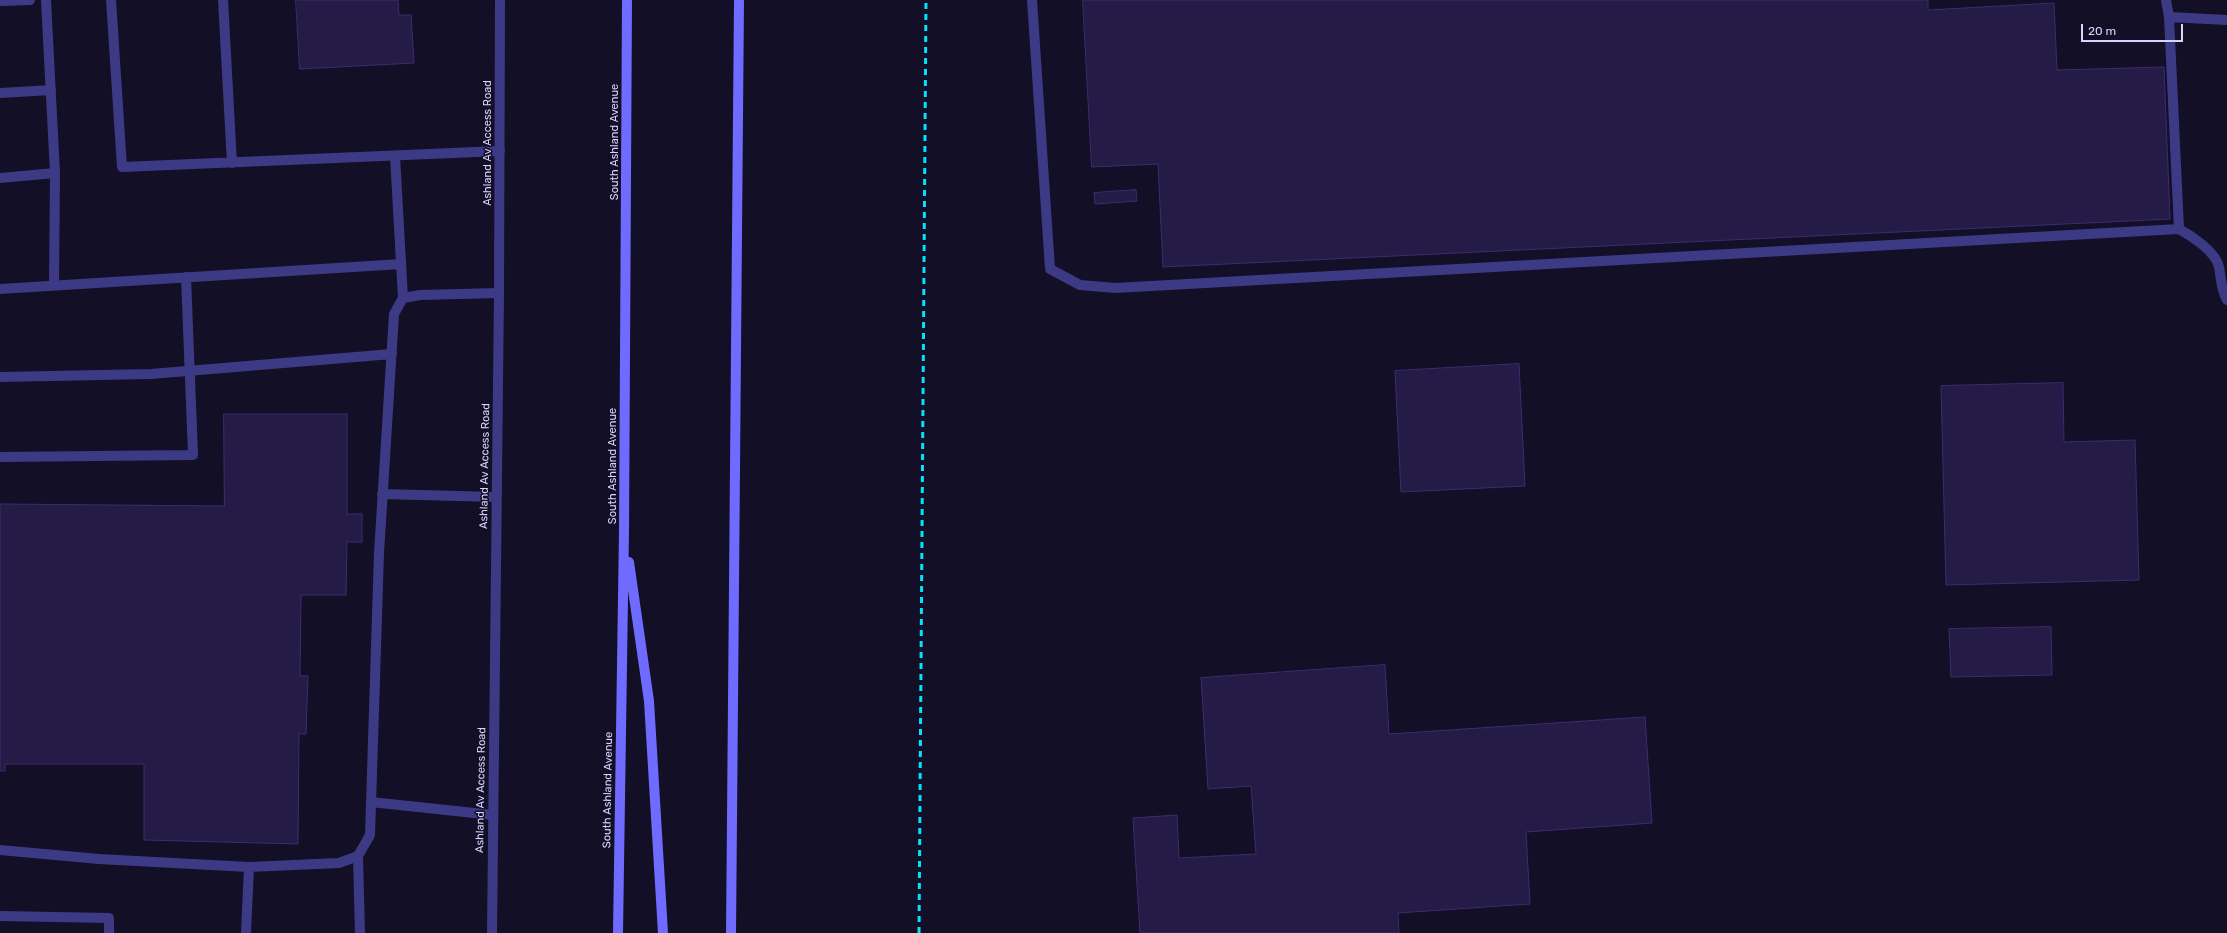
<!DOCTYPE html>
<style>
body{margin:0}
#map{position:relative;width:2227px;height:933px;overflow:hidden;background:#130f26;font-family:Rubik,sans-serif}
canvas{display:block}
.scale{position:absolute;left:2081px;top:24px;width:102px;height:18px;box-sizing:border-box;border:2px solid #d9d4ff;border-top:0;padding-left:5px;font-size:12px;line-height:14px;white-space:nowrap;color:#d9d4ff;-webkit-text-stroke:3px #130f26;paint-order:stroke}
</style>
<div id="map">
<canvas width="2227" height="933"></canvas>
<div class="scale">20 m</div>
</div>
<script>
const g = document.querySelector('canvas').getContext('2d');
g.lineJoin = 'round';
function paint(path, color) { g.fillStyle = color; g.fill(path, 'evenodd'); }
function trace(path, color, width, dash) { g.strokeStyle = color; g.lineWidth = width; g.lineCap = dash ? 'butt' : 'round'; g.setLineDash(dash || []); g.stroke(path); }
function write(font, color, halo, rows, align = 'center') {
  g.font = font + ' Rubik,sans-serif'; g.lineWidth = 3; g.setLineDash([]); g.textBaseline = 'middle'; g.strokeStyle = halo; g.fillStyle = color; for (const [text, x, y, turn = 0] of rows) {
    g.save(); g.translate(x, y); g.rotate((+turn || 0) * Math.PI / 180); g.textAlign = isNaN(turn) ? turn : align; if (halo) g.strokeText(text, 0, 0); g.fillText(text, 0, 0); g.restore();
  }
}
const building = new Path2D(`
 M296,0h102l1,15h12l3,48 -114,6z
 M1083,0h845v10l126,-7 3,67 107,-3 6,152 -1007,48 -5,-103 -66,3z
 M1136,190l1,11 -42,3 -1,-11z
 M1519,364l6,122 -124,6 -6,-121z
 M2063,383l1,59 71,-2 4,140 -193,5 -5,-199z
 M224,414h123v100h15v28h-15l-1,53h-45l-1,81h8l-2,58h-7l-1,110 -154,-4v-76h-139v7h-5v-267l224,2z
 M2051,627l1,48 -101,2 -2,-48z
 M1385,665l4,69 256,-17 7,106 -126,9 4,72 -132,9 1,20h-259l-7,-115 44,-3 2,43 77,-4 -5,-68 -43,3 -7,-111z`);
const service = new Path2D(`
 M46,0l9,173 -1,112
 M111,0l11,167 378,-16
 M223,0l9,163
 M1032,0l18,269 30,16 35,3 1064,-59c13,7 37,23 40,38 2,11 2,23 8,33
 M2166,0l3,17
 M0,1l30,-1
 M0,93l51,-3
 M395,156l8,142
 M0,178l55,-5
 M2179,229l-10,-212 58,3
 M0,289l401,-25
 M0,377l151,-3 241,-20
 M0,457l193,-2 -7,-178
 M382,494l114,3
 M371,802l122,13
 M0,850l99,9 150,8 90,-4 19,-7 12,-21 9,-282 15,-239 9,-16 17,-3 79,-2
 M358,856l2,77
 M0,916l109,2v15
 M246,933l3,-66`);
const minor = new Path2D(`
 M492,933l7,-640 1,-293`);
const secondary = new Path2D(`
 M629,562l20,139 14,232
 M618,933l6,-403 3,-530
 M731,933l8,-933`);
const rail = new Path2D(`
 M919,933l7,-933`);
const streetNames = [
 ["South Ashland Avenue",615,142,-90],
 ["Ashland Av Access Road",488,143,-90],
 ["Ashland Av Access Road",485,466,-89],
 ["South Ashland Avenue",613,466,-90],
 ["Ashland Av Access Road",481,790,-89],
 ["South Ashland Avenue",608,790,-89]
];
paint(building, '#241b47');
trace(building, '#3b2d73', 1);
trace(service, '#3d3a85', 10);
trace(minor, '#3d3a85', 10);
trace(secondary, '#6f6bff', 10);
trace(rail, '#00e5ff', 3, [6, 5]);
write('11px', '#d9d4ff', '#130f26', streetNames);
</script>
